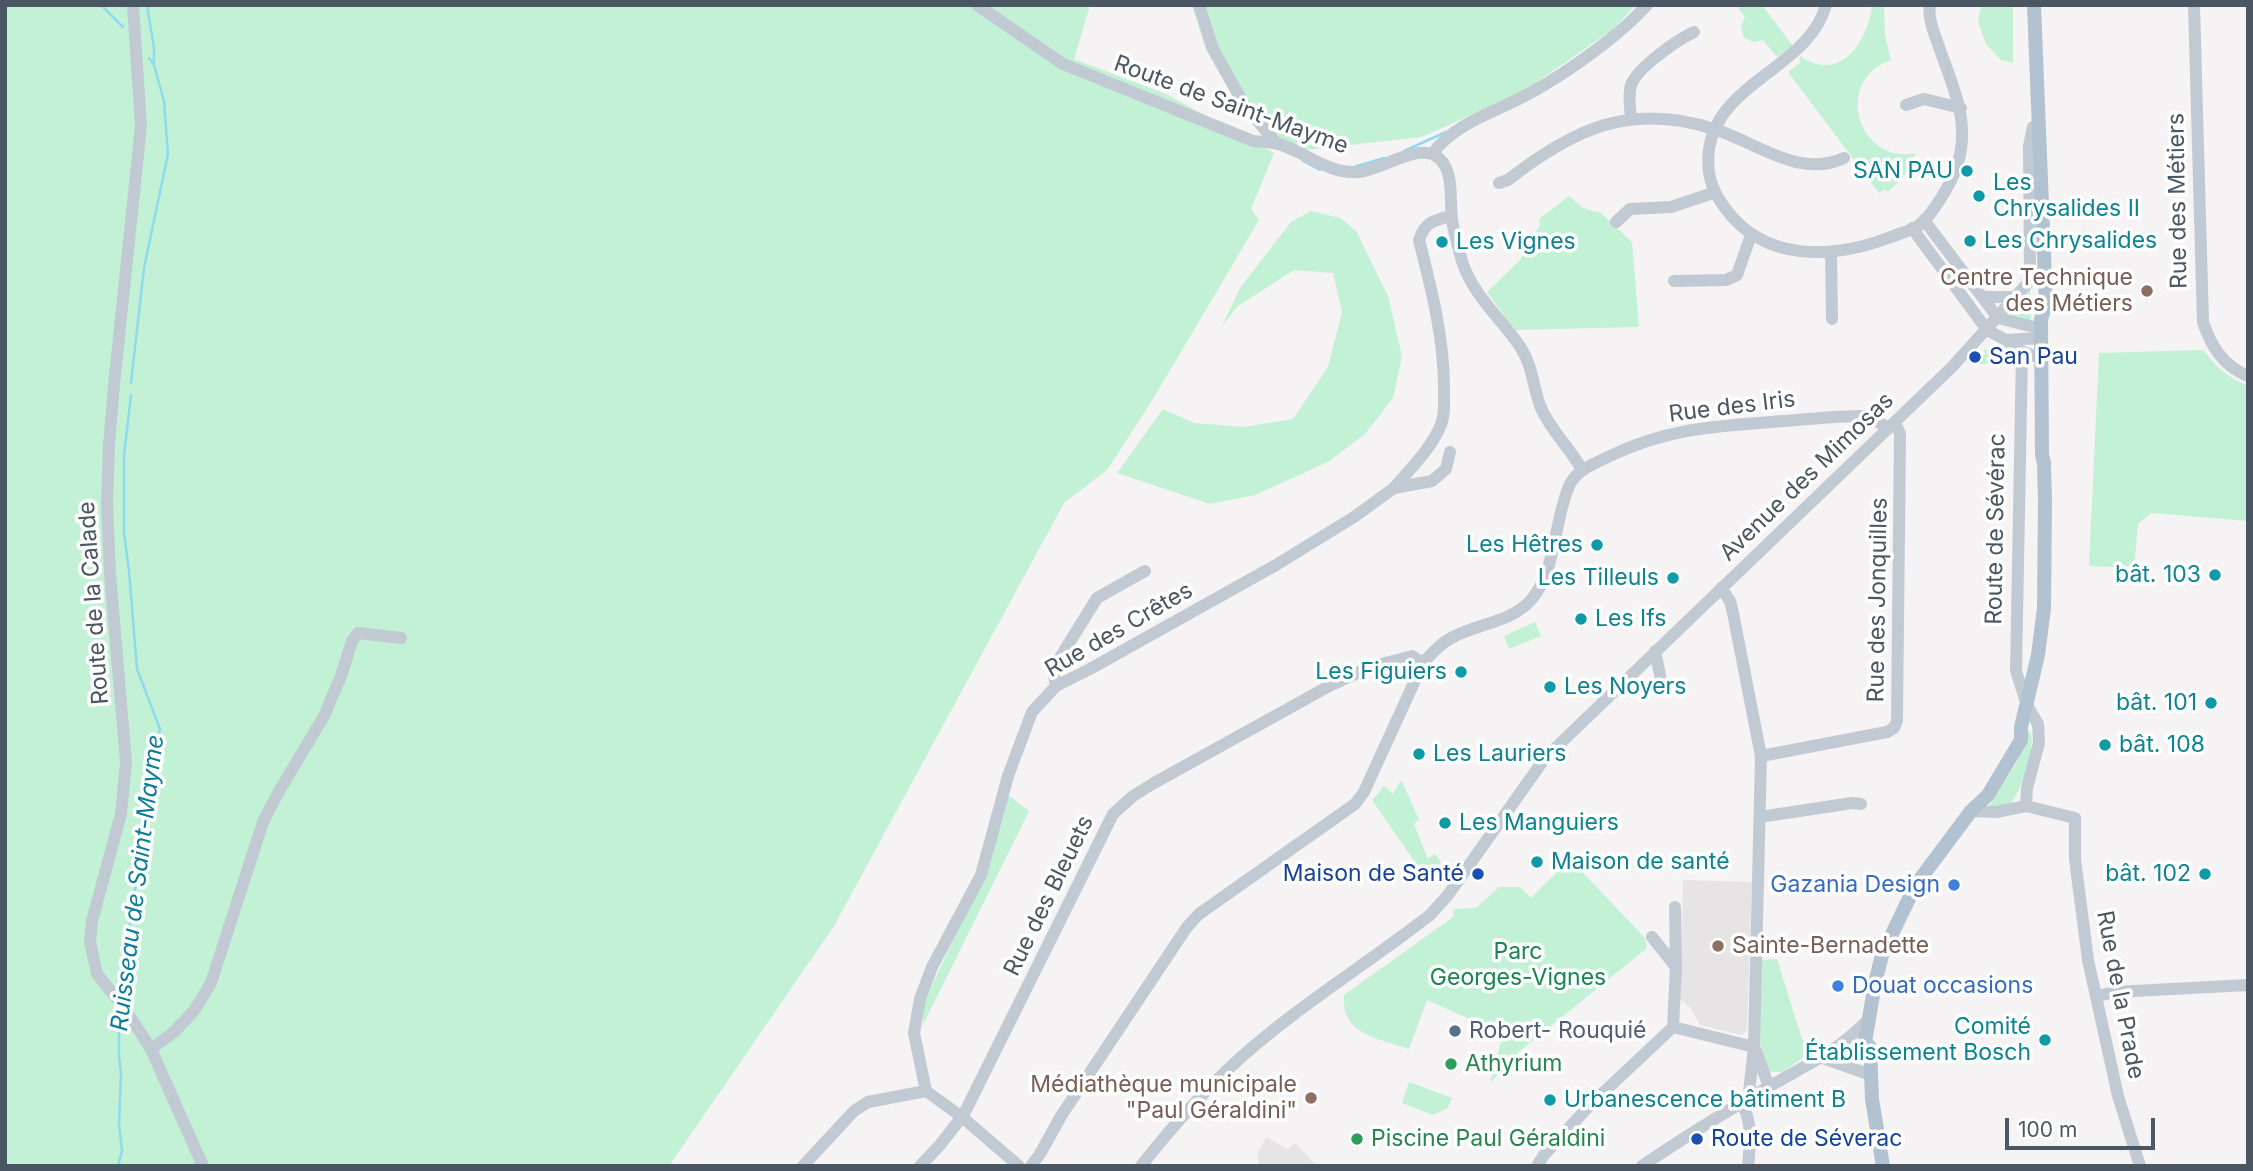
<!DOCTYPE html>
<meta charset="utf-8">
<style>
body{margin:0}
#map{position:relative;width:2253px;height:1171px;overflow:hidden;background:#f5f3f3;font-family:Inter,sans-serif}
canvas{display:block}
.frame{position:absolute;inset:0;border:7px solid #4a5661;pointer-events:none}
.scale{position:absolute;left:2005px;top:1118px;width:150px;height:32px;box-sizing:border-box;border:4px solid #4a5661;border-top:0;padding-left:9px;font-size:21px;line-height:24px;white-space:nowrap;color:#4a5661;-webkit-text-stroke:5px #fff;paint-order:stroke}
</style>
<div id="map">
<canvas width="2253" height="1171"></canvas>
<div class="frame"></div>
<div class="scale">100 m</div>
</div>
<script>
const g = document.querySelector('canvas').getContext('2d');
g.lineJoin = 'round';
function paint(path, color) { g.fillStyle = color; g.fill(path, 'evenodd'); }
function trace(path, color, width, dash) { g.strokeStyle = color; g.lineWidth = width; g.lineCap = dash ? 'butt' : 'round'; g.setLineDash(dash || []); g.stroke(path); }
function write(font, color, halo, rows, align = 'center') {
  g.font = font + ' Inter,sans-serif'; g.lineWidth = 7; g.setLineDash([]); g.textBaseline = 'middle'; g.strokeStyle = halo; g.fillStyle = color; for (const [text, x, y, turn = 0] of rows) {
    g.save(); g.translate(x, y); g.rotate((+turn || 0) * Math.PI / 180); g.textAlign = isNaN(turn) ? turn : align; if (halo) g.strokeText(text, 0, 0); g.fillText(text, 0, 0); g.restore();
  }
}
const education = new Path2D(`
 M1683,880l69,2 -5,148 -6,5 -41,-10 -9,-17 -11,-9z
 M1266,1137l22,12 7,-6 22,23h-60l2,-5 -2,-6z`);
const green = new Path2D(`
 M5,5h1085l-16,54 92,35 108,59 -23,56 8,11 -103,174 -48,75 -44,34 -230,423 -165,240h-664z
 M1192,5h444l-24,25 -88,61 -102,46 -135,15 -81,-102z
 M1736,5h26l31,41 -16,11 -14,-17 -9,2 -10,-4 -3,-12 4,-9z
 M1872,5h12l1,30 6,25c-60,21 -31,106 25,93 -6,16 -15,28 -28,39l-2,-3 -7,4 -91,-121 12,-9v-7c40,28 68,-14 72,-51z
 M1981,5h32v58l-12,-3 -15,-16 -8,-22z
 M1569,196l14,12 18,5 31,29 7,85 -124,3 -28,-38 34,-33 3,-11 16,-22 -1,-7z
 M1311,211l29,7 16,13 32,65 14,60 -9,42 -28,36 -37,28 -73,33 -45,9 -93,-31 46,-64 31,14 50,4 49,-8 35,-52 14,-55 -9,-39 -39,-3 -56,36 -16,20 18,-38 51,-66z
 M2030,289l1,31 -26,-5z
 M1993,349l16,1 3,14h-42l-3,-3 19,-7 -3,-4z
 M2199,350l5,1c12,16 25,28 44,34v136l-97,-8 -13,11 -4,44 -45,-2 10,-213z
 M1535,622l6,14 -32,13 -5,-13z
 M2028,731l3,2c4,21 -9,55 -21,72l-23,4 30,-47z
 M1401,780l18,39 -5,5 14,35 7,-5 6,8 -8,12 3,5 -6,5 -58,-84 12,-14 9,8z
 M1008,795l21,16 -106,214 1,-23 48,-101z
 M1570,859l75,79 2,10 -128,104 -29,31 13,-49 -76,-34 -18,49c-31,-11 -68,-14 -65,-54l109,-78 1,-8 22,-1 23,-21h21l11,11z
 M1777,959l25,80 14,9 -33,24h-12c-19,-20 -10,-84 -10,-112z
 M1409,1082l43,16 -4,10 -15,7 -31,-12z`);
const stream = new Path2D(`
 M101,5l22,22
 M147,5l7,43v17
 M1404,151l42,-19
 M1303,161l17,9
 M1354,167l30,-9
 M131,383l13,-115 24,-114 -4,-53 -10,-36 -5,-7
 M121,996l11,-86 28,-181 -23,-60 -8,-98 -5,-38v-78l7,-60
 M118,1166l4,-15 -3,-28 2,-50 -2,-16v-48`);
const minor = new Path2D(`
 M133,5l8,121 -27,259 -5,60 -2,59 3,70 16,188 -5,52 -29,107 -2,21 7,32 28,35 26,40 52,117
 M977,5l86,59 190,77c8,1 18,1 26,3 28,9 49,30 79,28 23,-2 57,-27 76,-17 22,11 15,45 18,64 2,14 6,28 10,42 11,35 39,57 59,87 12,19 12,40 20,60 10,23 30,41 41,62
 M1199,5l14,44 32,57 32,38
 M1826,5c-17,63 -107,76 -117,144 -3,24 2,40 16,59 39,54 107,51 163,30 10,-4 22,-7 30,-12 14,-10 32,-41 38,-57 17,-47 -5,-85 -19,-128 -4,-11 -9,-23 -7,-36
 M2194,5l9,317c8,24 20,44 45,54
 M1906,105l18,-6 37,9
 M1631,118c-1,-11 -3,-23 0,-33 6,-17 46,-45 63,-53
 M1432,154c25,-33 65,-42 100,-62 36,-20 87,-56 115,-87
 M1499,183l9,-3c65,-51 122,-78 206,-51 42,13 85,50 130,29
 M1924,220l74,98
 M1616,222l14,-13 41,-2 42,-14
 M1912,228l75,102 19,10 10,9 26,10
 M1831,252l1,67
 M1674,281l52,-1 11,-5 14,-40
 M1983,297h32
 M1998,318l44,11
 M2006,340l36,-2
 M2022,351l-6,320 11,34 11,19 1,19 -12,45 -1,18 49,12v41l13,101 30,136 22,70
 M1394,488c16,-19 36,-38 46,-61 5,-10 4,-21 4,-32 1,-53 -12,-104 -25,-155 6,-18 15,-20 32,-24
 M1721,588l9,13 3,12 28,143 -7,291 -6,54
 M1655,651l8,38
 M1418,676l-21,-16 15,-4 11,7
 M1056,686l-3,-17 44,-71 48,-27
 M1971,811l25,1 30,-6
 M1760,817l92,-14 9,1
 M1652,937l24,30
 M2097,996l18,-4 133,-7
 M1673,1027l3,-60 -1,-60
 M1673,1027l81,20
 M151,1049l23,-17 20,-21 17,-28 52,-161 15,-29 46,-77 17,-40 11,-35 6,-8 43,5
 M1756,1051l13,36
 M1823,1058l48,17
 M926,1091l-12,-58 6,-34 12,-32 49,-92 27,-99 24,-64 24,-26 34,-17 186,-104 78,-48 40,-29 38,-7 14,-12 4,-17
 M926,1091l36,26 57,49
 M1742,1104c11,19 8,41 6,62
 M803,1166l51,-55 14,-9 58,-11
 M920,1166l20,-21 24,-31 149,-300 20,-18 21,-13 177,-98 42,-19 24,-6
 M1031,1166l9,-12 21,-38 126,-189 12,-13 156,-110 9,-12 59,-129c10,-11 19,-21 32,-27 26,-13 56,-14 76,-36 26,-29 23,-83 39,-116 8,-15 24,-20 38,-27 60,-30 112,-31 176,-36 28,-2 57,-6 86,-5l14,10 13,1 3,7 -3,287 -3,7 -7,4 -126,24
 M1141,1166c30,-38 62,-74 97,-106 60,-54 129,-96 192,-145l18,-20 97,-137 407,-391 75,-83 3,-17 -1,-121 4,-19
 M1537,1166l7,-11 45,-49 84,-79
 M1642,1166c41,-28 85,-55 128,-80 38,-22 67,-34 98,-66`);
const major = new Path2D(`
 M1883,1166l-11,-67 -2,-52 -5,-5 10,-59 7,-28 33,-69 56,-75 17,-16 33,-55v-13l17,-72 6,-47 1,-108 -1,-37 -2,-8 -1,-136 5,-14 -12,-300`);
const markers = [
 [1967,171,7,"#0f9aa8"],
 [1979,196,7,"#0f9aa8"],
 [1970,241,7,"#0f9aa8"],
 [1442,242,7,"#0f9aa8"],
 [2147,291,7,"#8d6e63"],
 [1975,357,7,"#1a4fb4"],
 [1597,545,7,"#0f9aa8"],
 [2215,575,7,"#0f9aa8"],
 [1673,578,7,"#0f9aa8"],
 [1581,619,7,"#0f9aa8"],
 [1461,672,7,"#0f9aa8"],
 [1550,687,7,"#0f9aa8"],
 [2211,703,7,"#0f9aa8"],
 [2105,745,7,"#0f9aa8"],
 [1419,754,7,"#0f9aa8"],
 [1445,823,7,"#0f9aa8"],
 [1537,862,7,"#0f9aa8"],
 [1478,874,7,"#1a4fb4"],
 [2205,874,7,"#0f9aa8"],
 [1954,885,7,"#3f7fe0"],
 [1718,946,7,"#8d6e63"],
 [1838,986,7,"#3f7fe0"],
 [1455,1031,7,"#5c6f8a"],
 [2045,1040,7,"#0f9aa8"],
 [1451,1064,7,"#2e9e5b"],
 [1311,1098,7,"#8d6e63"],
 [1550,1100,7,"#0f9aa8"],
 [1357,1139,7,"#2e9e5b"],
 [1697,1139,7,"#1a4fb4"]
];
const streetNames = [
 ["Route de Saint-Mayme",1231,105,20],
 ["Rue des Métiers",2178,201,-91],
 ["Rue des Iris",1732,407,-7],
 ["Avenue des Mimosas",1807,477,-44],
 ["Route de Sévérac",1996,529,-89],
 ["Rue des Jonquilles",1878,600,-89],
 ["Route de la Calade",94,603,-94],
 ["Rue des Crêtes",1119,630,-30],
 ["Rue des Bleuets",1049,896,-64],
 ["Rue de la Prade",2120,995,79]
];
const cultureNames = [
 ["SAN PAU",1953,171,"right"],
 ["Les",1993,183],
 ["Chrysalides II",1993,209],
 ["Les Chrysalides",1984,241],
 ["Les Vignes",1456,242],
 ["Les Hêtres",1583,545,"right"],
 ["bât. 103",2201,575,"right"],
 ["Les Tilleuls",1659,578,"right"],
 ["Les Ifs",1595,619],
 ["Les Figuiers",1447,672,"right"],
 ["Les Noyers",1564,687],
 ["bât. 101",2197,703,"right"],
 ["bât. 108",2119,745],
 ["Les Lauriers",1433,754],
 ["Les Manguiers",1459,823],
 ["Maison de santé",1551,862],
 ["bât. 102",2191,874,"right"],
 ["Comité",2031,1027,"right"],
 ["Établissement Bosch",2031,1053,"right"],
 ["Urbanescence bâtiment B",1564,1100]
];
const educationNames = [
 ["Centre Technique",2133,278],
 ["des Métiers",2133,304],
 ["Sainte-Bernadette",1732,946,"left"],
 ["Médiathèque municipale",1297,1085],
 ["\"Paul Géraldini\"",1297,1111]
];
const transitNames = [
 ["San Pau",1989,357],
 ["Maison de Santé",1464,874,"right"],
 ["Route de Séverac",1711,1139]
];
const shopNames = [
 ["Gazania Design",1940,885],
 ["Douat occasions",1852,986,"left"]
];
const parkNames = [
 ["Parc",1518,952],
 ["Georges-Vignes",1518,978]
];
const serviceNames = [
 ["Robert- Rouquié",1469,1031]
];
const leisureNames = [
 ["Athyrium",1465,1064],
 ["Piscine Paul Géraldini",1371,1139]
];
const waterNames = [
 ["Ruisseau de Saint-Mayme",138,883,-83]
];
paint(education, '#e6e4e5');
paint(green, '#c3f1d5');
trace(stream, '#90daee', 2.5);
trace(minor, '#c1cad2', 12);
trace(major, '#b3c2d1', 14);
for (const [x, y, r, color] of markers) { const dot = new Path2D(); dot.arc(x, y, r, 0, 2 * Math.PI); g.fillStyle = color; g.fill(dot); trace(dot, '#fff', 2.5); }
write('23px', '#4a5661', '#fff', streetNames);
write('23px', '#0d838f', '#fff', cultureNames, 'left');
write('23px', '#785e54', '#fff', educationNames, 'right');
write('23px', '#164399', '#fff', transitNames, 'left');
write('23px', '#366cbe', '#fff', shopNames, 'right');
write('23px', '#17864f', '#fff', parkNames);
write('23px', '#4e5e75', '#fff', serviceNames, 'left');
write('23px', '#27864d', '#fff', leisureNames, 'left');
write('italic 24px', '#0c7c9b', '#fff', waterNames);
</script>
